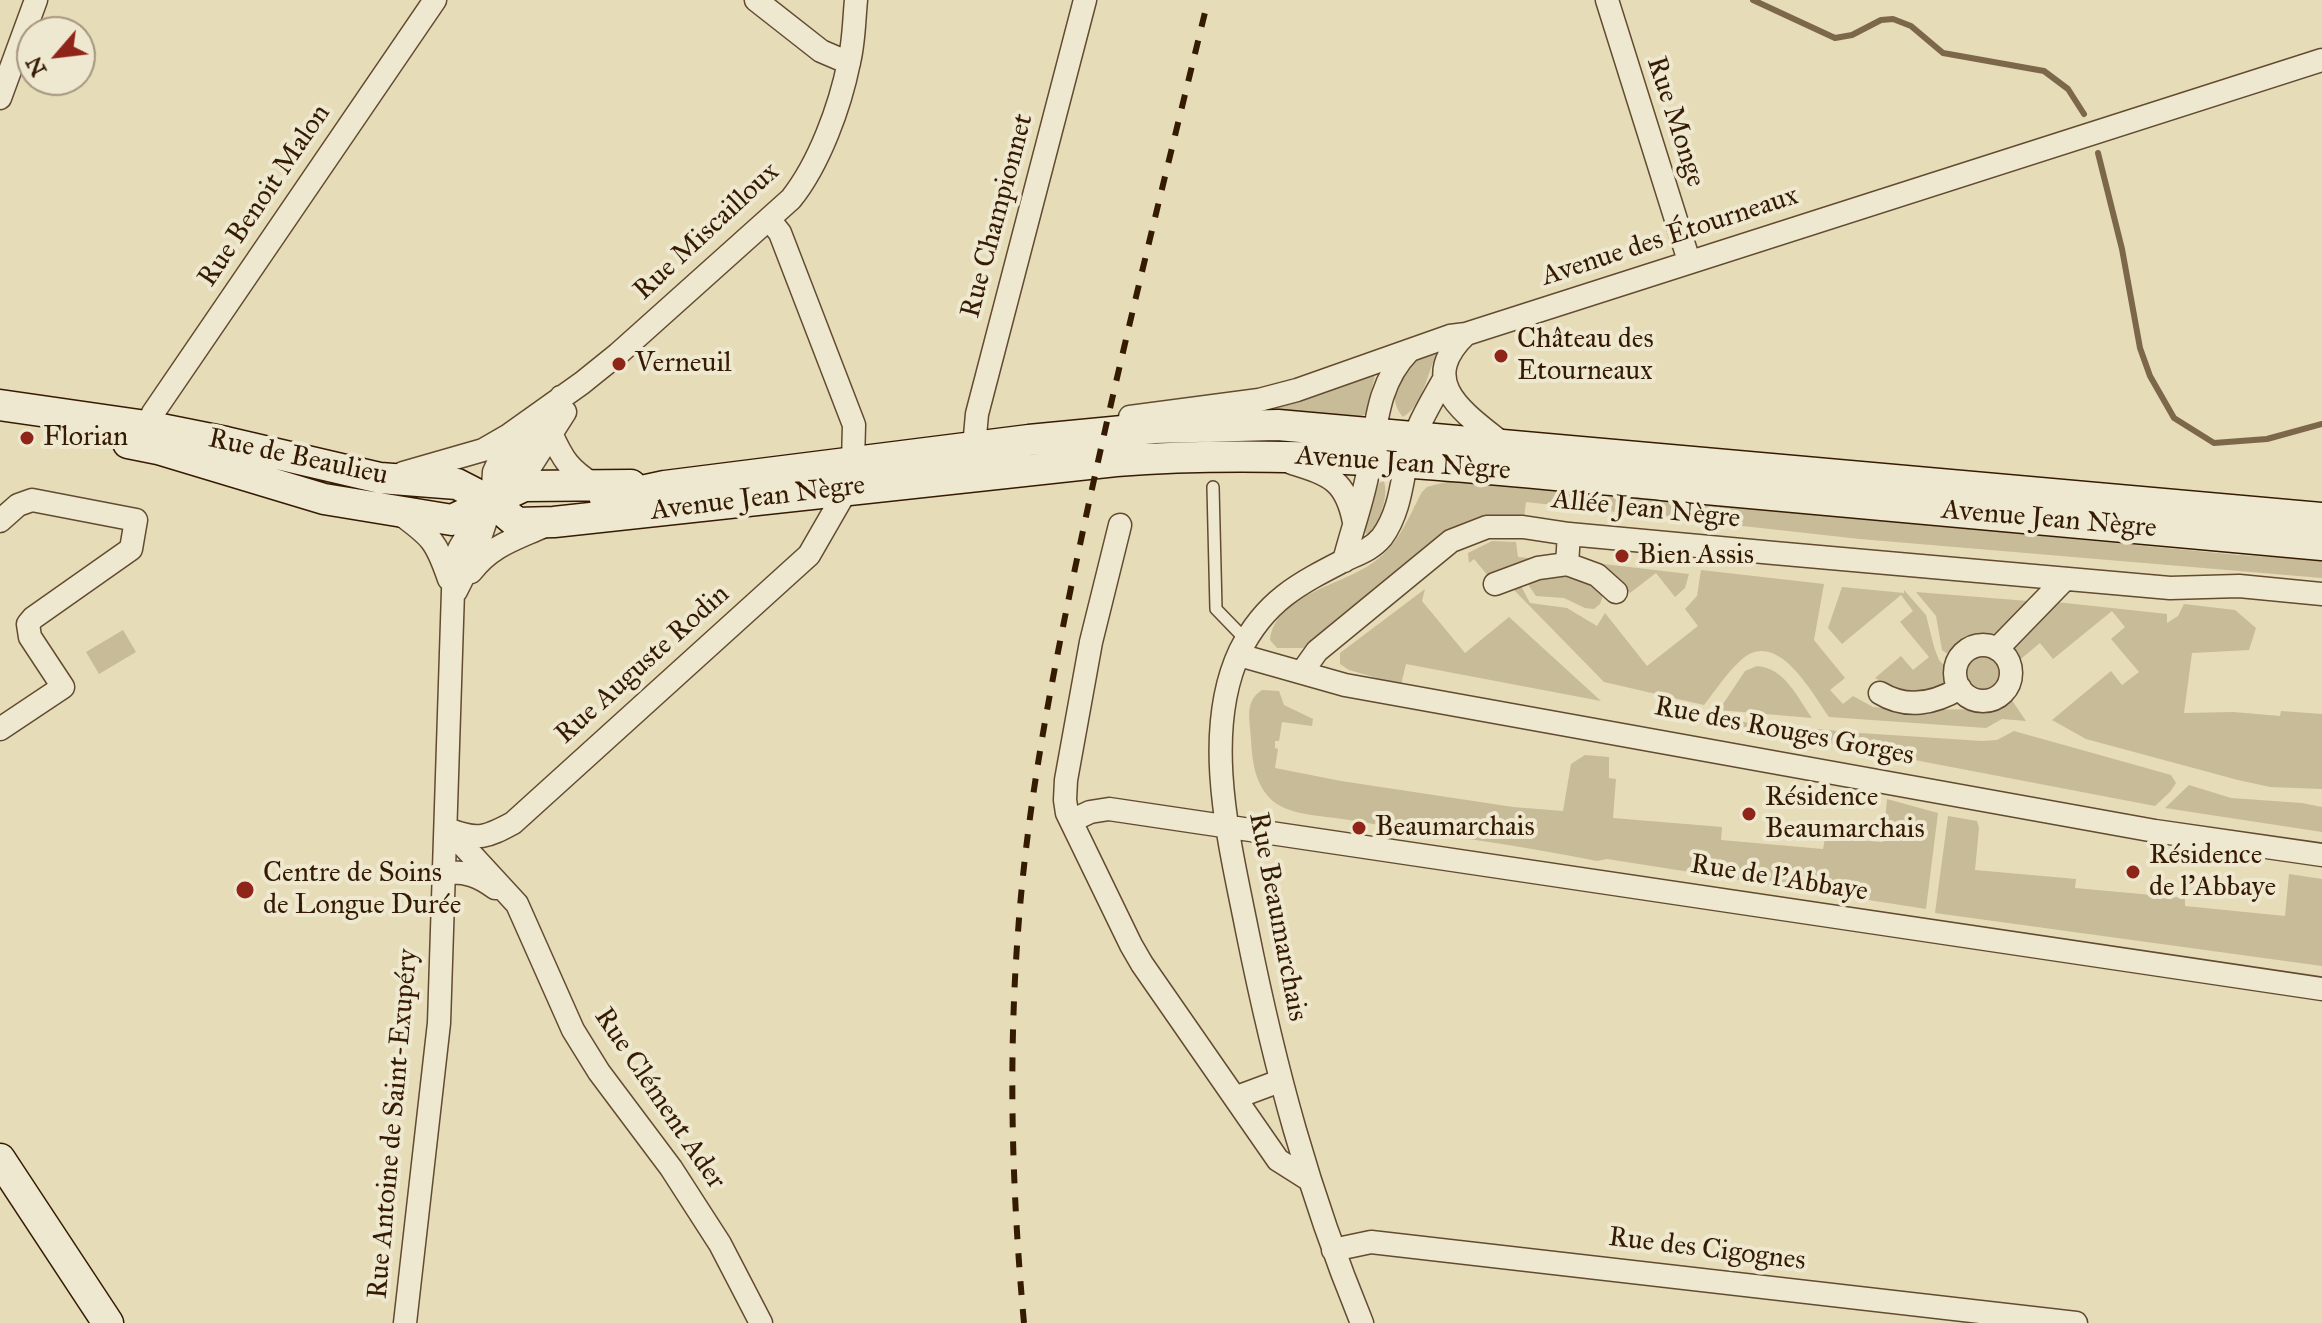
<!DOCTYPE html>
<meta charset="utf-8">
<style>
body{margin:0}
#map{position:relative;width:2322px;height:1323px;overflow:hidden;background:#e6dcb7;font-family:"IM FELL Great Primer",serif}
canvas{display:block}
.north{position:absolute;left:16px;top:16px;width:80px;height:80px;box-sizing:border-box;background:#efe8d0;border:2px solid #a5967e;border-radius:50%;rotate:242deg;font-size:22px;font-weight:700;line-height:32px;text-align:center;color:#361b03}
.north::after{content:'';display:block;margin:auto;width:28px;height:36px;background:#8f2418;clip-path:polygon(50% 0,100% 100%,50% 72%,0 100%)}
</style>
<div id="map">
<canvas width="2322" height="1323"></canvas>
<div class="north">N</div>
</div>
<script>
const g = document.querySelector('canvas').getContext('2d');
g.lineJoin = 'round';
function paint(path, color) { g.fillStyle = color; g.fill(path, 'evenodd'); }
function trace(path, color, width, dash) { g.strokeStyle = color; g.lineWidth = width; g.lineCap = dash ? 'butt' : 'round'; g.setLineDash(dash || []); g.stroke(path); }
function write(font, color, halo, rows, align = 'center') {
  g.font = font + ' "IM FELL Great Primer",serif'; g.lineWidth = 8; g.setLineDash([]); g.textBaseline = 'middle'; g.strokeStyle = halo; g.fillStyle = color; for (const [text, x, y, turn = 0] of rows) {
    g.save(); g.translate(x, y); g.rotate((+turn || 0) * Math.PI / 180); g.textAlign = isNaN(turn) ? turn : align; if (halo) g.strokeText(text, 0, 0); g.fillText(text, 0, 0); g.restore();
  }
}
const green = new Path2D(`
 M1434,353l1,4c-8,19 -13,49 -32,60 -17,-20 -4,-39 9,-58z
 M1376,371l-10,43 -5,2 -97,-7z
 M1384,481c5,18 -5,40 -16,55l-4,-5 15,-48z
 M1449,481l214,18 575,56 84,5v18l-462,-39 -334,-37 -2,16 -48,1 -42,26 -111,91 -20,12h-26l-7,-8c5,-45 73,-55 104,-78 25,-18 34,-44 48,-70l5,-5z
 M1492,541l24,1 2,15 32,3 -61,17 -15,-18 -5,4 -1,-10z
 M1586,562l103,12 -4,14 -10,9 -19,-24 -26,20 -17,-16z
 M1701,570l123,14 -10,56 31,38 -15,12 13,14 10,-8 20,11 31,3 88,-1 17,-13 17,25 -24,-2 -16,9 -157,-11c-18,-25 -53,-92 -90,-55 -13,12 -24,29 -35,43l-100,-23 -93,-95 10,-1 9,17 37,5 30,18 8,-13 42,53 51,-40 -13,-17 12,-13z
 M1572,573l33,17 -5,14 -6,5 -9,-1 -21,-10 -28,-2 -7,-10v-9z
 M1842,587l62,6v-3l22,25 8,32 5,13 12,13 -3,14 -9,8 -39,-3 -25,-14 26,-22 12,14 16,-13 -29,-35 13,-11 -12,-16 -59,49 -14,-16z
 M1425,589l-3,12 43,52 44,-36 92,84 -195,-37 -5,21 -52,-15 -9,-6v-11z
 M1916,592l112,9 -33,38c-18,-1 -32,2 -42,19l-11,-8 -6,-34z
 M2056,602l111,12v9l11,-7 6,-12 51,6 21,18 -7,22 -57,3 -8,60 49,-1 47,4 1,-5 41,3v75l-52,-2 -32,-7 -152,-41 -34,-19 59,-49 11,14 17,-13 -28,-33 14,-12 -13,-16 -59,48 -13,-16 -24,20 -9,-16z
 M123,630l13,22 -37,22 -13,-22z
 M1963 673a20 20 0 1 1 40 0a20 20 0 1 1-40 0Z
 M1757,666c28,2 40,31 55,52l-93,-8 26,-39z
 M1262,690l17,1 5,14 29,14 -1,7 -30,-4 -3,19h-4v7l3,1 -3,19 66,13 172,26 50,4 8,-47 14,-9 24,2v21l7,1 -3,39 109,9 -1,13 102,9 2,-11 58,4 4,-43 51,14 -12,96 -319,-50 -10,2c-83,-17 -166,-27 -248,-41 -22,-4 -54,-4 -72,-16 -21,-14 -25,-41 -26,-65 -1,-19 -7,-38 11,-49z
 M1690,717l170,16 122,8 15,-1 17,-9 157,44 5,8 -6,9 -15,14z
 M2189,785l42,13 71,5 20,4v25l-157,-24z
 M1948,816l29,5 2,7 -4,42 101,9 -1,9 110,10v8l100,10 4,-42 33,5v87l-387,-53z`);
const stream = new Path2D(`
 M1753,0l82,38 17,-3 29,-15 12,-1 18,7 32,27 101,18 24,18 16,25
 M2098,153l24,96 18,99 10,28 24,42 40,25 53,-4 55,-15`);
const lane = new Path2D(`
 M1213,487l3,122 30,31`);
const street = new Path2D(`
 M756,0l65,51 28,12
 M1607,0l82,261
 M0,98l36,-98
 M769,219l11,14 74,192 -1,37
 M1466,334c-50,48 -3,78 37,110
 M1130,417l129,-17 38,-10 153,-54 16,-2 856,-274
 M551,433c12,27 18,36 43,52
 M143,437l10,-24 282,-413
 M974,447l3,-33 108,-414
 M1292,463c39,12 54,18 62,59
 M403,473l80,-23 26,-15 73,-52 36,-29 173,-155c28,-35 49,-92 58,-137 5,-20 5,-42 7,-62
 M507,489l21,-19 37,-58
 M399,513c33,24 37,28 50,66
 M0,521l18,-16 14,-5 104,20 -5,29 -98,69 -5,6 2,13 33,50 -63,42
 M1120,525l-29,117 -25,138 -1,20 2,13 64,132 11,19 136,196 30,19
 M1569,534l-2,30 30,11 19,17
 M1344,561c7,-28 17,-55 23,-84 9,-44 8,-92 42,-126
 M471,572c20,-26 42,-32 71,-45
 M1495,584l43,-16 29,-4
 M456,591l19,-38 17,-51 2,-30 7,-15 17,-21
 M1955 673a28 28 0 1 1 56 0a28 28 0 1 1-56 0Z
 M1997,649l68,-70
 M1239,655l106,30 810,146 167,24
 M1302,672l15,-21 134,-110 36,-14h36l46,7 205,19 396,35 69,-2 83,8
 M1880,693c26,16 54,11 80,-5
 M1071,821l19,-9 19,-3 1213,180
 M447,828l70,76 56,126 26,42 72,96 49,76 41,79
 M450,830c28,11 37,7 63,-7l296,-268 38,-66
 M445,873c21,-2 34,3 50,15
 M1237,1097l43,-16
 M1333,1250l38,-8 705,81
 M405,1323l34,-300 15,-463c11,-26 22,-36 38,-58 15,-21 22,-45 37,-66 10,-14 22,-26 32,-39
 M1362,1323c-54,-131 -87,-254 -115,-393 -17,-86 -46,-196 -7,-279 25,-50 58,-67 107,-92 13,-6 25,-10 35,-22 16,-22 19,-48 24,-74 7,-30 22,-56 37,-82`);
const secondary = new Path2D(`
 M0,405l146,21 80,16 154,36 77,6 35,18 25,21 37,-1 562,-61c182,-14 364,7 546,24 220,20 440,40 660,60
 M128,443l30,6 166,50 128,21 72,-34 107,-1
 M605,499l60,-13 364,-46 125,-12 124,-3 1044,93
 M0,1159l108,164`);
const rail = new Path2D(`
 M1024,1323c-12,-130 -16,-261 -6,-391 9,-126 33,-250 59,-373 39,-187 86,-373 131,-559`);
const markers = [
 [1501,356,8,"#8f2418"],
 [619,364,8,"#8f2418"],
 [27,438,8,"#8f2418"],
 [1622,556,8,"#8f2418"],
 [1749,814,8,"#8f2418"],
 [1359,828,8,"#8f2418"],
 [2133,872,8,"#8f2418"],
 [245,890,10,"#8f2418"]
];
const streetNames = [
 ["Rue Monge",1675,122,72],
 ["Rue Benoit Malon",265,196,-56],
 ["Rue Championnet",998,216,-75],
 ["Rue Miscailloux",707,232,-43],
 ["Avenue des Étourneaux",1670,237,-18],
 ["Rue de Beaulieu",298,458,12],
 ["Avenue Jean Nègre",1403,464,4],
 ["Avenue Jean Nègre",758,499,-7],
 ["Allée Jean Nègre",1646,510,6],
 ["Avenue Jean Nègre",2049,520,5],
 ["Rue Auguste Rodin",643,665,-42],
 ["Rue des Rouges Gorges",1784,732,11],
 ["Rue de l'Abbaye",1779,879,9],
 ["Rue Beaumarchais",1277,917,79],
 ["Rue Clément Ader",659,1099,56],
 ["Rue Antoine de Saint-Exupéry",394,1124,-85],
 ["Rue des Cigognes",1707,1250,7]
];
const poiNames = [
 ["Château des",1517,340],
 ["Etourneaux",1517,372],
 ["Verneuil",635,364],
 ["Florian",43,438],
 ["Bien Assis",1638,556],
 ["Résidence",1765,798],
 ["Beaumarchais",1765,830],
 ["Beaumarchais",1375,828],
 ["Résidence",2149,856],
 ["de l'Abbaye",2149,888],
 ["Centre de Soins",263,874],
 ["de Longue Durée",263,906]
];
paint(green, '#c8bb98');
trace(stream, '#7c674a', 6);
trace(lane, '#624b30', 14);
trace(street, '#624b30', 25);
trace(secondary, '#361b03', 33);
trace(lane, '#efe8d0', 11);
trace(street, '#efe8d0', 22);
trace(secondary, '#efe8d0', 30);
trace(rail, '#361b03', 6, [14, 14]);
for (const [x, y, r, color] of markers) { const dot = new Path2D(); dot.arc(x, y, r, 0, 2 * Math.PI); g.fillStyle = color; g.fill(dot); trace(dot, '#efe8d0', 3); }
write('28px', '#361b03', '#efe8d0', streetNames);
write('28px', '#361b03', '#efe8d0', poiNames, 'left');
</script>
